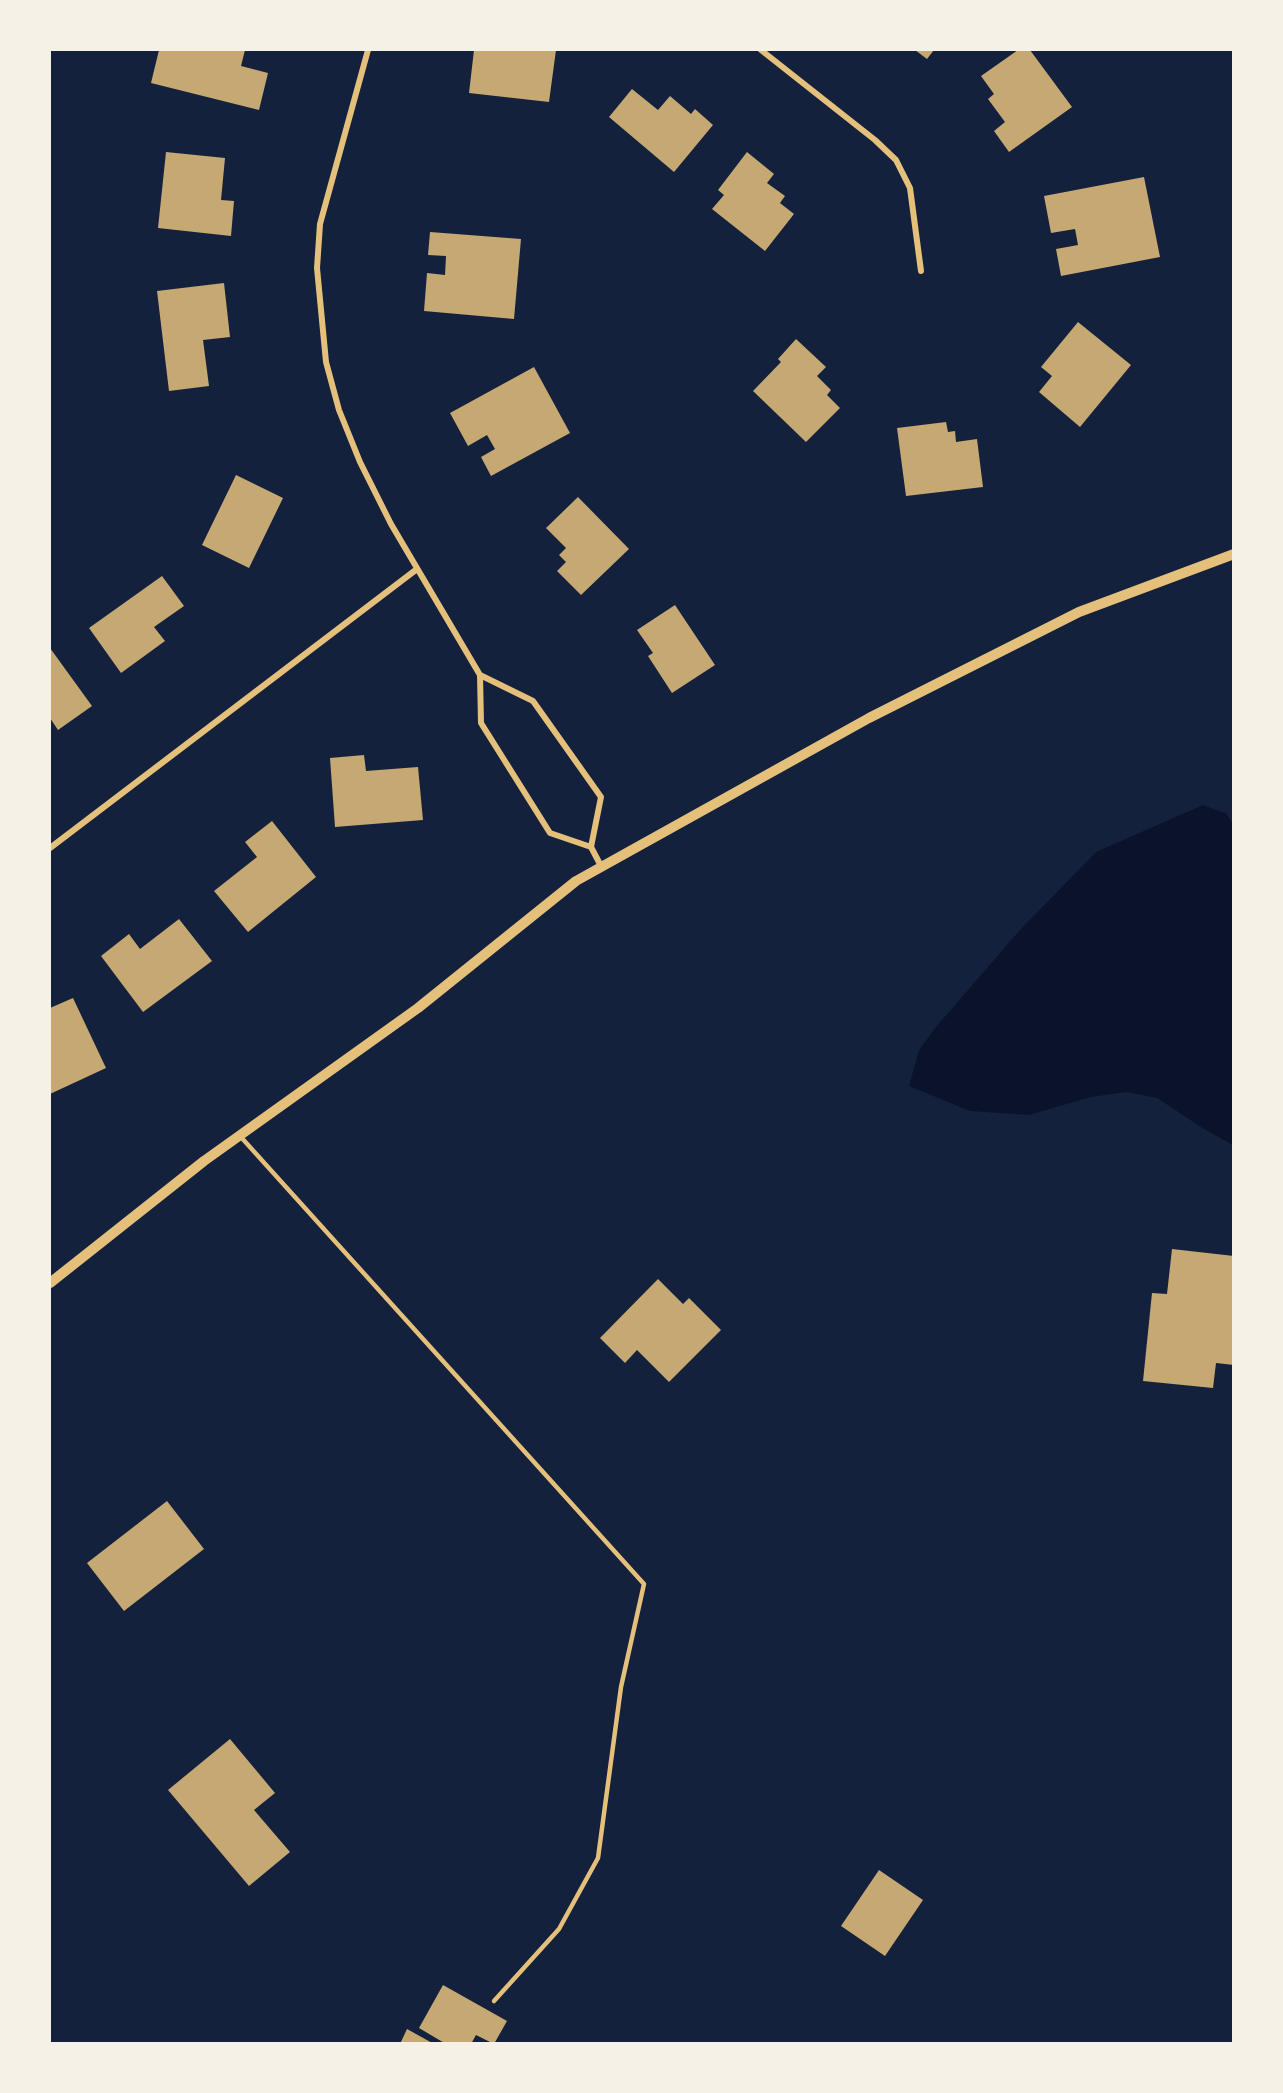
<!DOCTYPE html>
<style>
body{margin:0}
#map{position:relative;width:1283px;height:2093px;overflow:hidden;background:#14213d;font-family:"Source Sans 3",sans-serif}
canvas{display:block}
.frame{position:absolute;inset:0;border:51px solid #f6f1e7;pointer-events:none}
</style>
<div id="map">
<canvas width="1283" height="2093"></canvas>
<div class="frame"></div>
</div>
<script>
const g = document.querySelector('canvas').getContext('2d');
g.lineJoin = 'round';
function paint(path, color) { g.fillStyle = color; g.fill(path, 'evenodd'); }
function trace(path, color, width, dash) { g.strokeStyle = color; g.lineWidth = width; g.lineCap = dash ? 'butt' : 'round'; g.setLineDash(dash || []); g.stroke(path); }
const water = new Path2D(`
 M1203,805l24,9 6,11v320l-29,-16 -47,-31 -31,-6 -35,5 -62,18 -59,-4 -61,-25 10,-36 17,-23 83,-96 77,-79z`);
const building = new Path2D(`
 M159,50h86l-4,16 27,7 -9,37 -108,-27z
 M474,50h82l-7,52 -80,-9z
 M915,50h19l-7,9z
 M1018,50h12l42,57 -63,45 -15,-21 11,-9 -17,-23 6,-5 -13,-18z
 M632,89l26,21 12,-14 21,18 4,-5 18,16 -39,47 -65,-55z
 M166,152l59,6 -4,42 13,1 -3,35 -73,-8z
 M747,152l27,22 -7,9 18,13 -5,7 14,11 -29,37 -53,-42 12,-14 -6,-5z
 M1144,177l16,80 -99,19 -5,-27 22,-4 -3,-16 -24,4 -7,-37z
 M430,232l91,7 -7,80 -90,-8 3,-38 18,2 1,-19 -18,-1z
 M224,283l6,54 -27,3 6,46 -40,5 -12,-100z
 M1078,322l53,43 -51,62 -41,-35 13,-16 -11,-9z
 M796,339l30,28 -9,9 14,14 -4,5 13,13 -34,34 -53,-51 28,-29 -3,-3z
 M534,367l36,66 -79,43 -10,-19 14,-8 -8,-14 -19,11 -18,-33z
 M946,422l2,10 7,-1 1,11 21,-3 6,48 -77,9 -9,-68z
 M236,475l47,23 -34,70 -47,-23z
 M578,497l51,52 -48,46 -24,-24 9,-9 -7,-7 7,-7 -20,-20z
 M162,576l22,30 -30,21 11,14 -44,32 -32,-45z
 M675,605l40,60 -43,28 -24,-37 5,-3 -16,-23z
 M50,648l42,58 -34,24 -8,-12z
 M364,755l2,16 52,-4 5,53 -88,7 -5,-69z
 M272,821l44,56 -68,55 -34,-41 43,-34 -12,-15z
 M179,919l33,42 -69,51 -42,-56 28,-22 11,15z
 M73,998l33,70 -56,26v-86z
 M1172,1249l62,7v109l-18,-2 -3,25 -70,-7 9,-88 15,1z
 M658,1279l25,25 6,-6 32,32 -52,52 -32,-32 -12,13 -25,-25z
 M167,1501l37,48 -80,62 -37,-48z
 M230,1739l45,54 -21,17 36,42 -41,34 -81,-96z
 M879,1870l44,30 -38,56 -44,-30z
 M443,1985l64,36 -13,23 -18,-9 -5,9h-25l-27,-16z
 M407,2029l27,15h-34z`);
const service = new Path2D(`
 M240,1136l404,448 -23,103 -23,171 -39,71 -65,72`);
const minor = new Path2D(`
 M368,50l-48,174 -3,44 9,94 13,48 21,52 31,62 89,151 1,48 69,110 41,14
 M761,50l114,90 21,20 14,28 11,83
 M480,675l53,26 68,96 -10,50 10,19
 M50,848l367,-279`);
const tertiary = new Path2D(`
 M50,1283l154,-122 214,-153 158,-127 293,-163 210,-106 155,-58`);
paint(water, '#0b132b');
paint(building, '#c6a872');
trace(service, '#e5c07b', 4.5);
trace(minor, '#e5c07b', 6);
trace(tertiary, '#e5c07b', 10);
</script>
